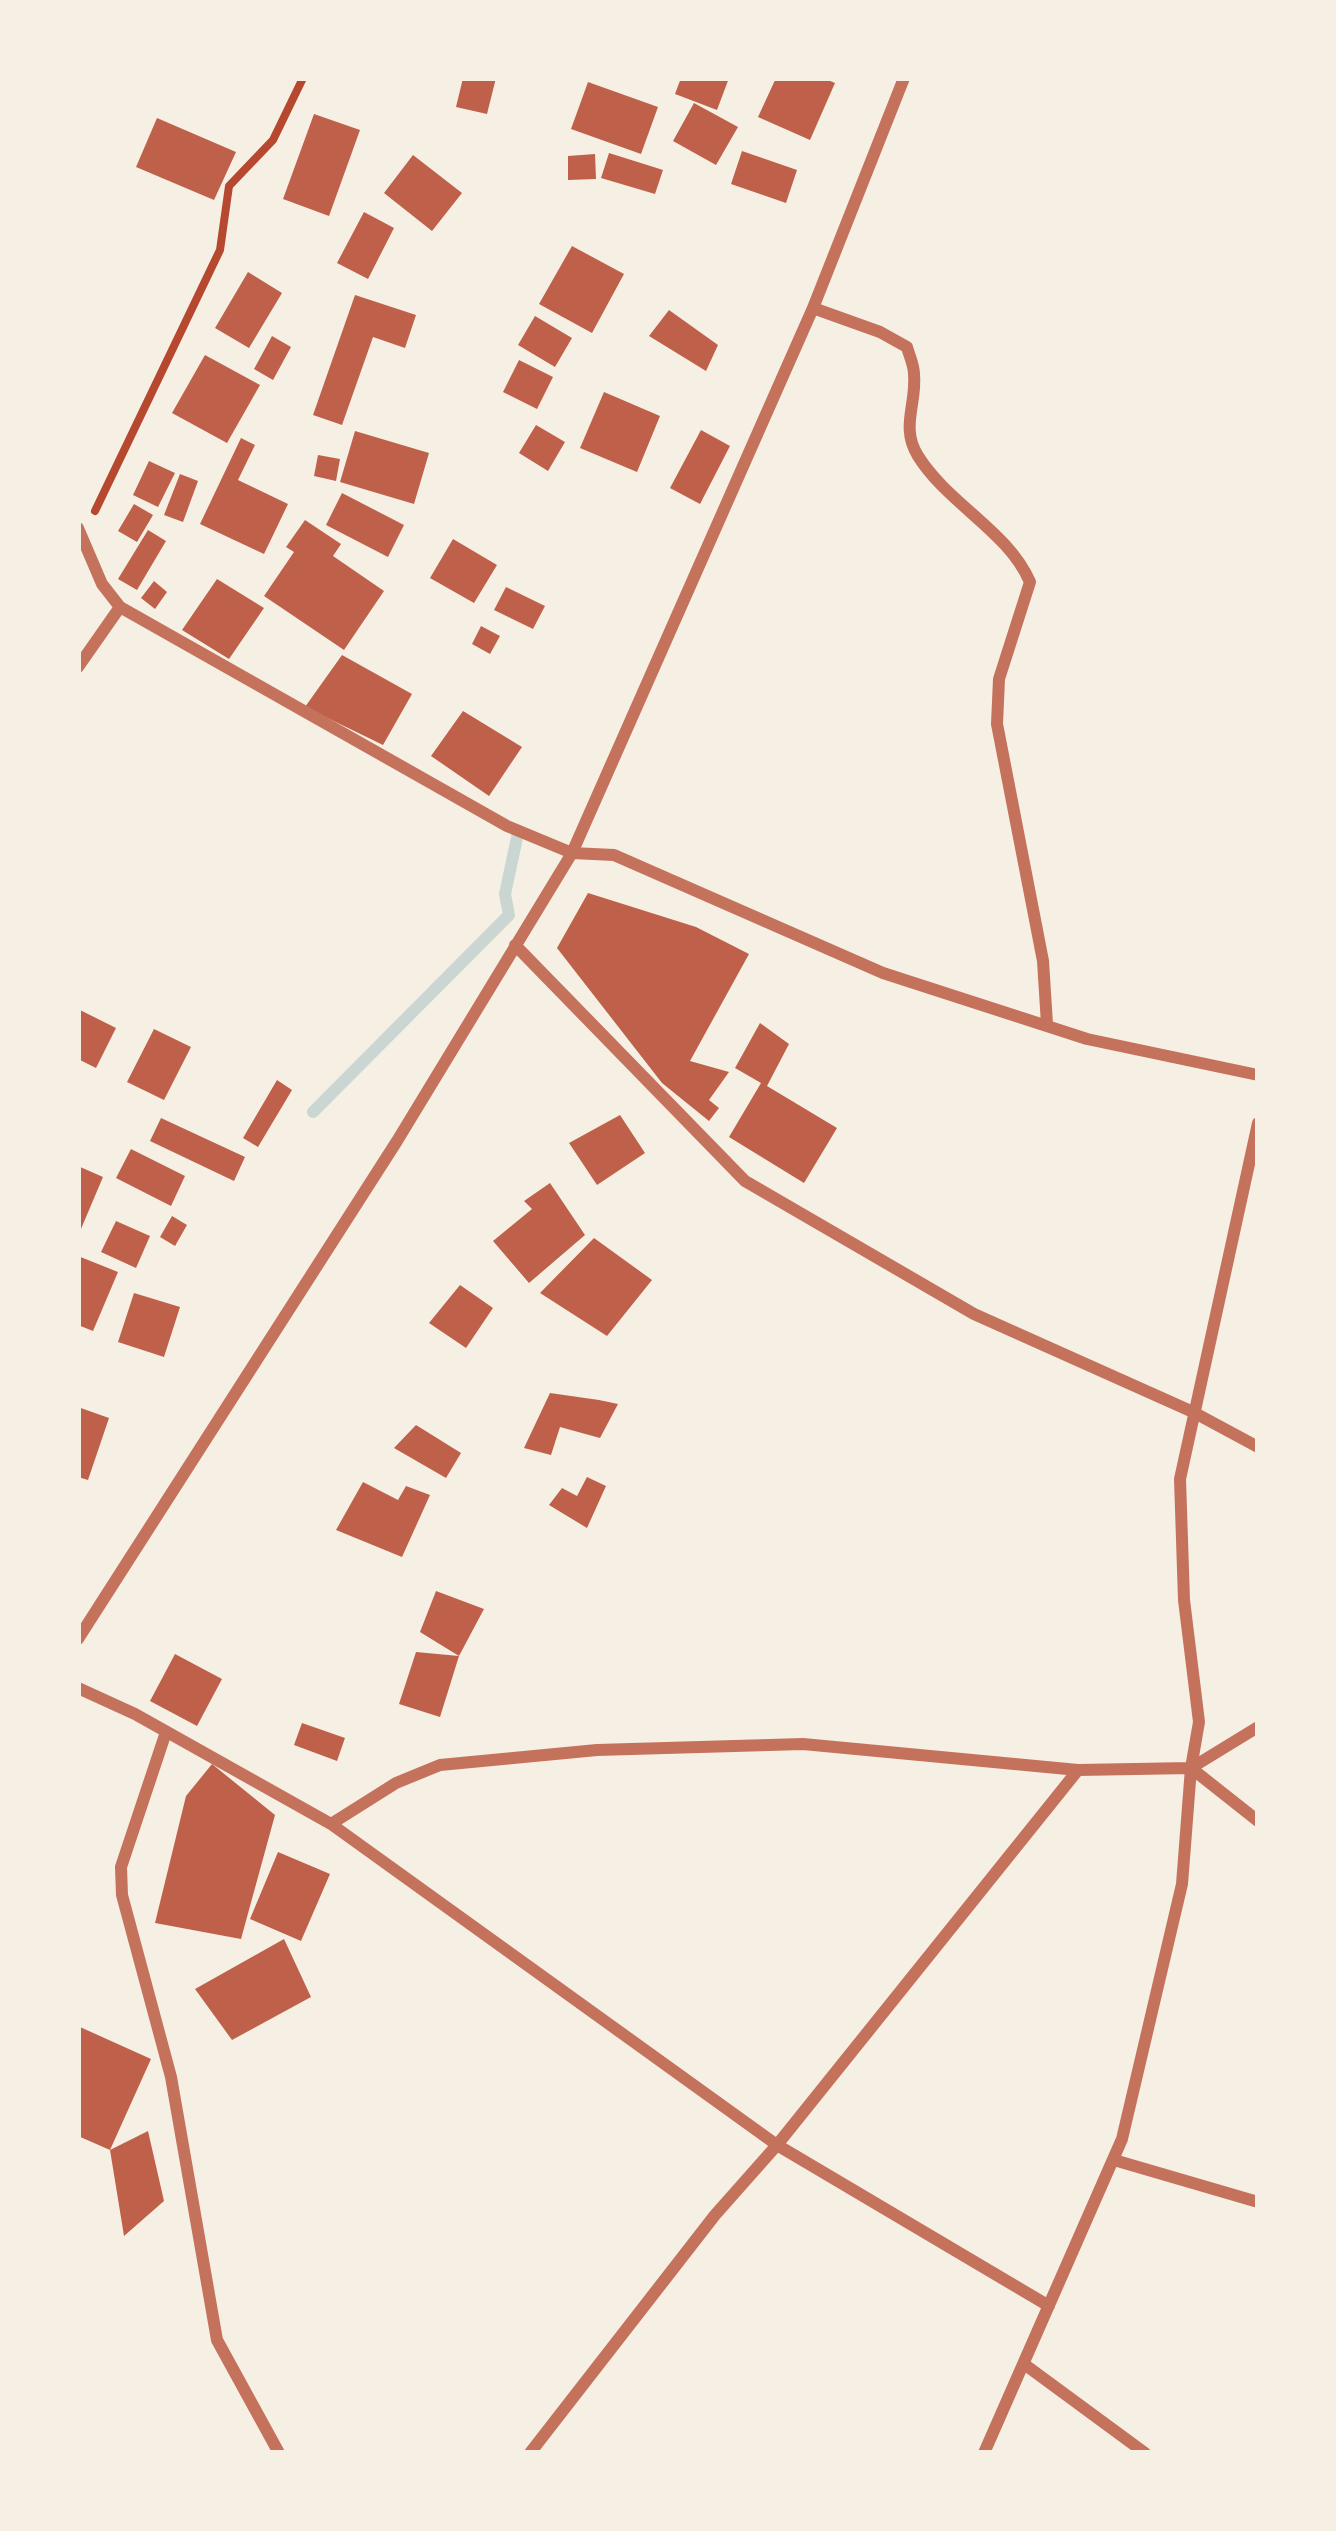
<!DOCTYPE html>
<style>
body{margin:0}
#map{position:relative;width:1336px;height:2531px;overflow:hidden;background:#f6efe4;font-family:Lato,sans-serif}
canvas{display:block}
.frame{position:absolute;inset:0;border:81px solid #f6efe4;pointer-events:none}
</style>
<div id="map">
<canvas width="1336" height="2531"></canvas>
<div class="frame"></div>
</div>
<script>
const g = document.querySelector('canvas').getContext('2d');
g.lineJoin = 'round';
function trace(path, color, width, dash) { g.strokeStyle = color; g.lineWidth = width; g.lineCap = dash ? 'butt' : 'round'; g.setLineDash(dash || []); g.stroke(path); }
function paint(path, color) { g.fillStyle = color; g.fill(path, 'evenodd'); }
const stream = new Path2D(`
 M313,1112l196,-197 -4,-21 13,-61`);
const building = new Path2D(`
 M463,78h33l-9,36 -31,-7z
 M681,78h48l-12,32 -42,-16z
 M776,78h47l12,5 -25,57 -52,-23z
 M588,82l70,25 -17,47 -70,-25z
 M694,103l44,24 -22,38 -43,-24z
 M314,114l46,16 -31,86 -46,-17z
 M157,118l79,34 -22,48 -78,-33z
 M742,151l55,19 -11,33 -55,-19z
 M609,153l54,17 -8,24 -54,-16z
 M595,154l1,25 -28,1v-24z
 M413,155l49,38 -30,38 -48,-38z
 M364,212l30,16 -26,51 -31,-16z
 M572,246l52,28 -32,59 -53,-29z
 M248,272l34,21 -33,55 -34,-20z
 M355,295l61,20 -11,33 -32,-11 -31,88 -29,-10z
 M669,310l49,35 -12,26 -57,-35z
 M535,316l37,22 -17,29 -37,-22z
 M272,336l19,11 -18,33 -19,-11z
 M205,355l55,30 -33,58 -55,-30z
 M519,360l34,17 -16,32 -34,-17z
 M604,392l56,24 -23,56 -57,-24z
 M536,425l29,17 -17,29 -29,-18z
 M701,430l29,16 -30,58 -30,-16z
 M355,431l74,22 -15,51 -74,-22z
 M241,438l14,7 -17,35 50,24 -24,50 -64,-30z
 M318,455l22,4 -4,22 -22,-5z
 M149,461l26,12 -17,34 -25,-12z
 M180,474l18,7 -15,41 -19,-7z
 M342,493l62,32 -16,32 -62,-32z
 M134,504l19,11 -16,27 -19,-11z
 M305,520l36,24 -8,12 51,35 -40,59 -80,-54 30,-44 -8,-5z
 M148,530l18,11 -29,49 -19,-11z
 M453,539l44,26 -23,38 -44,-25z
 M217,579l47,29 -35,51 -47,-29z
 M154,581l13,11 -12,17 -14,-11z
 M506,587l39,19 -12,23 -39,-19z
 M481,626l19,10 -10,18 -18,-10z
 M342,655l70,39 -29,51 -78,-38z
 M463,711l59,36 -33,49 -58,-40z
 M588,893l108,34 53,27 -59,107 39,11 -20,28 10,8 -10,13 -47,-38 -105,-135z
 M78,1009l38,19 -20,40 -18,-9z
 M760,1023l29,21 -22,42 70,42 -33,55 -75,-46 32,-54 -26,-15z
 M154,1029l37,18 -27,53 -37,-18z
 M277,1080l15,10 -34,57 -15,-9z
 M620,1115l25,38 -48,32 -28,-42z
 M161,1118l84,39 -11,24 -84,-40z
 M131,1149l54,27 -14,30 -55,-28z
 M78,1166l25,11 -25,59z
 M550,1183l35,52 -56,48 -36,-42 39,-32 -8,-8z
 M172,1216l15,9 -12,21 -15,-9z
 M116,1221l34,15 -14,32 -35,-16z
 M594,1238l58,42 -45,56 -67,-43z
 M78,1256l40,16 -25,59 -15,-6z
 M460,1285l33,23 -27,40 -37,-25z
 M134,1293l46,14 -16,50 -46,-15z
 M550,1393l49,7 19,4 -18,34 -40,-11 -9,28 -27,-7z
 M78,1407l31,11 -21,62 -10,-3z
 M416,1425l45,28 -15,25 -52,-30z
 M587,1477l19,9 -19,42 -38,-23 13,-17 15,8z
 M363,1482l35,18 8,-14 24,9 -28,62 -66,-27z
 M436,1591l48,18 -25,47 -39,-24z
 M416,1652l43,4 -19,61 -41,-13z
 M175,1654l47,25 -25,47 -47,-25z
 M302,1723l43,15 -8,23 -43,-16z
 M212,1764l63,51 -34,124 -86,-16 31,-127z
 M278,1852l52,22 -29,67 -51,-22z
 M284,1939l27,58 -79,43 -37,-51z
 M80,2027l71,32 -41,91 -32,-14z
 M148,2131l16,70 -40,35 -14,-86z`);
const path = new Path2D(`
 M95,511l125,-261 9,-64 44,-46 30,-62`);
const minor = new Path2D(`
 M813,308l67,24 27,15c2,8 7,18 7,27 3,30 -14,53 4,82 30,48 90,75 112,126l-31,97 -2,45 46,237 4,63
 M78,528l24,56 18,23 387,219 65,27 42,2 269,118 204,66 171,36
 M78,667l42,-60
 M515,945l230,236 229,133 219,98 65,35
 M78,1639l319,-498 175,-288 241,-545 91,-230
 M78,1688l57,26 196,110 446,321 272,161
 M166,1732l-45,135 1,28 49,182 46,263 62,113
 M1191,1768l67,53
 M331,1824l65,-41 44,-18 157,-15 206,-6 275,26 113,-2 67,-41
 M1114,2160l144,42
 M1024,2364l121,89
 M530,2453l185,-238 62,-70 301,-375
 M984,2453l138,-314 60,-255 9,-116 8,-46 -15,-122 -4,-121 78,-356`);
trace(stream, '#c9d6d2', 12);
paint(building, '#bf614a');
trace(path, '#b5482f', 8);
trace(minor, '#c5725c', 12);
</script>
